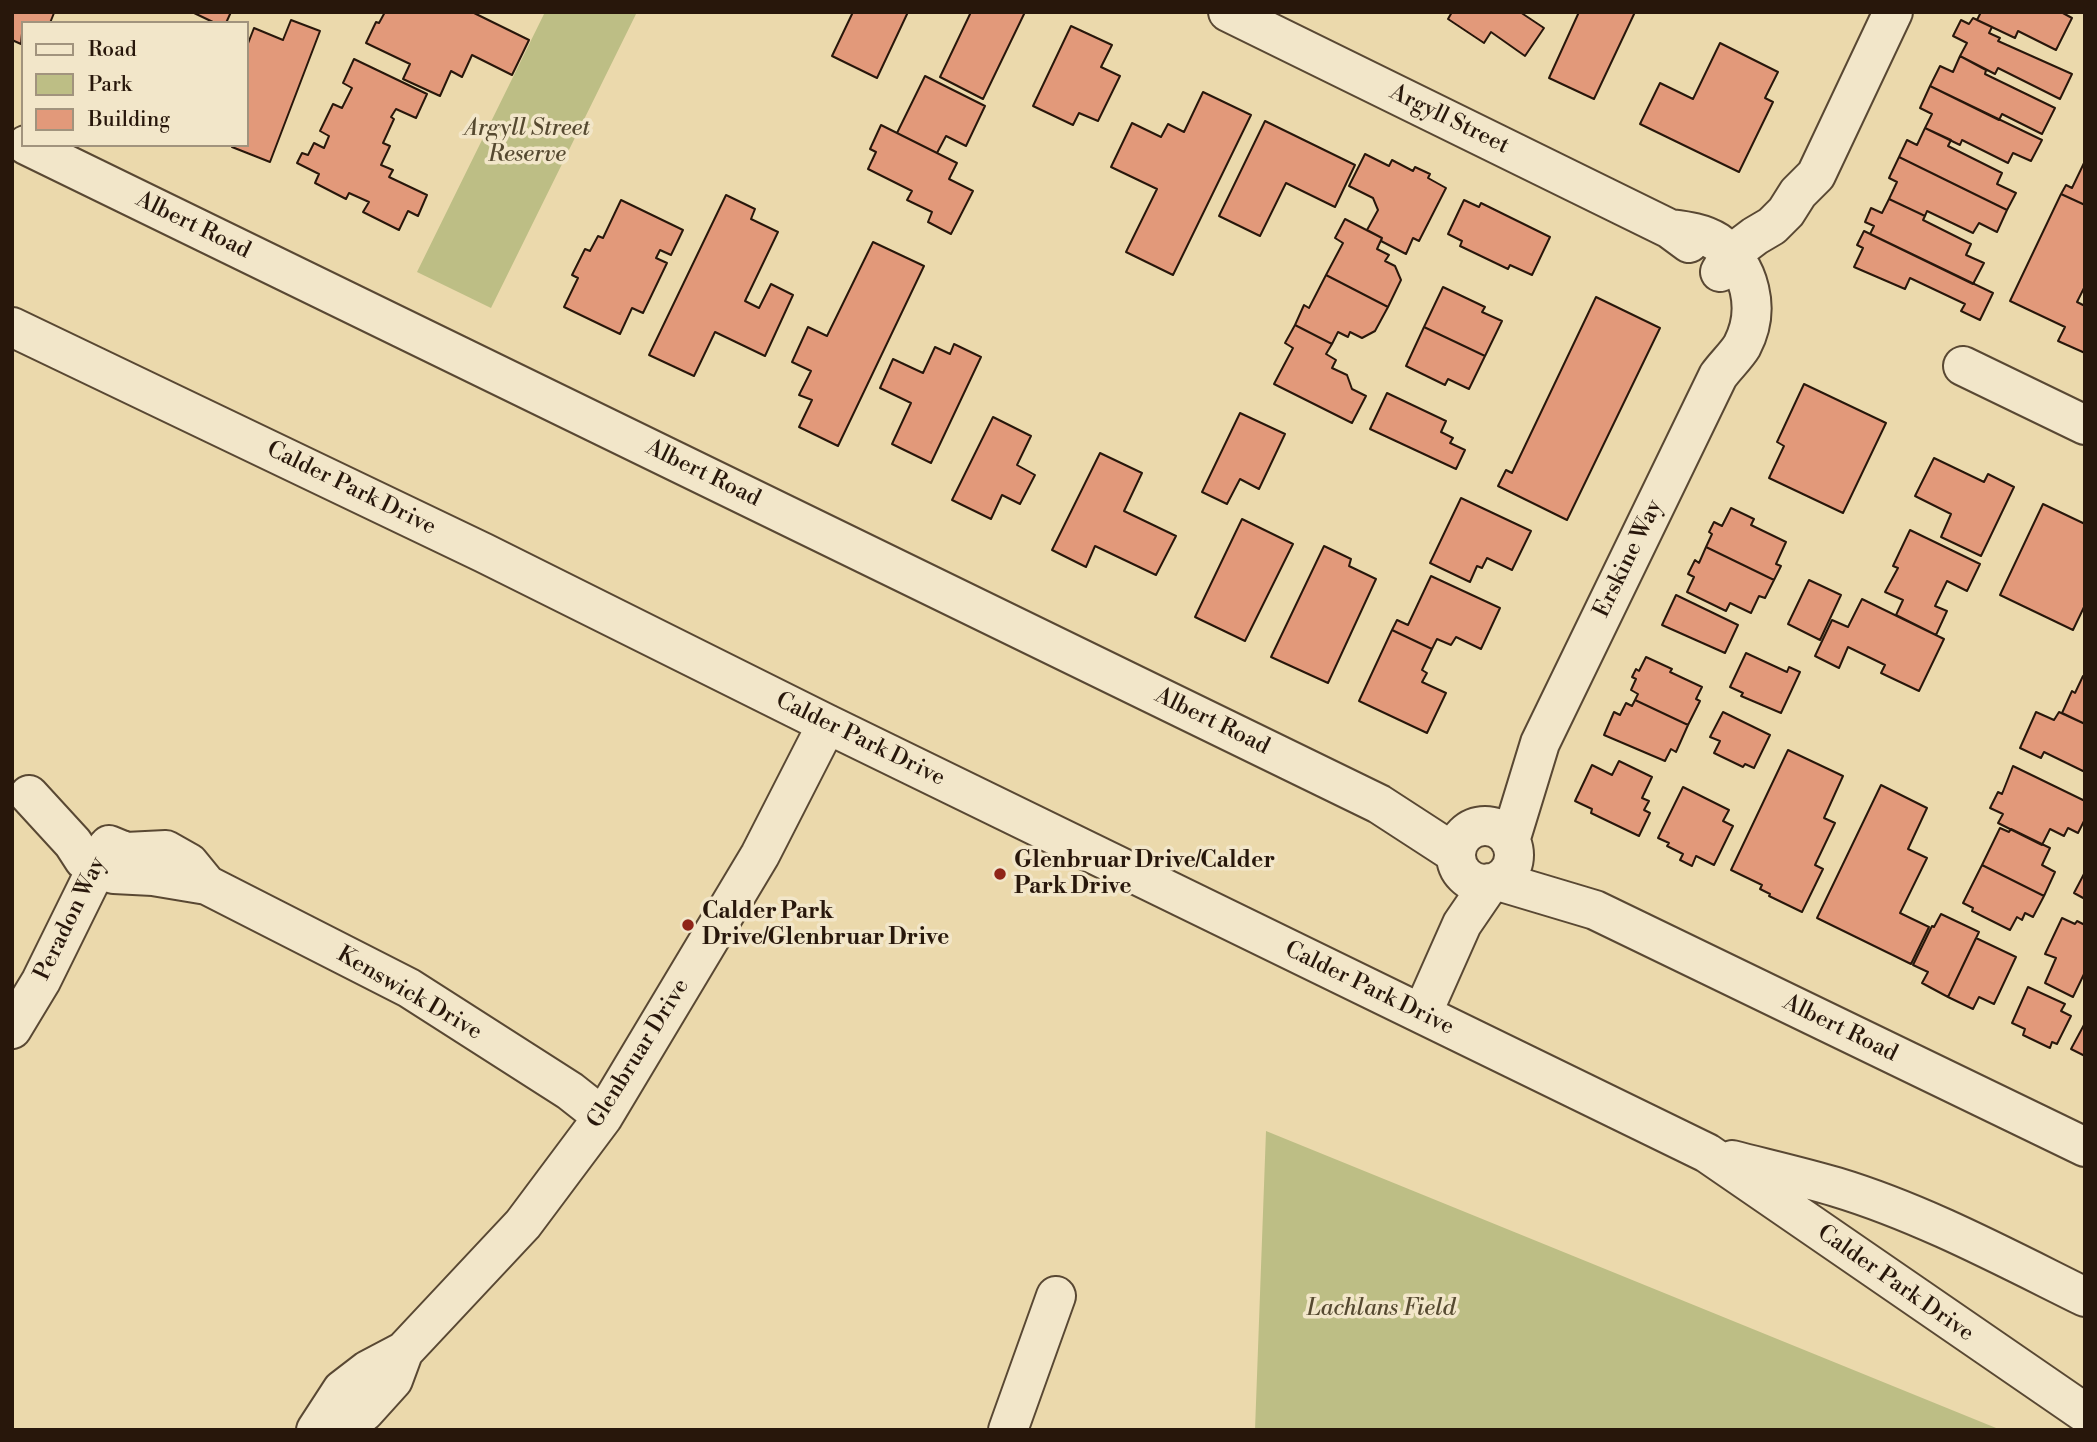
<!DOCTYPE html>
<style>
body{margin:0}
#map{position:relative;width:2097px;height:1442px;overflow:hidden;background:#ebd9ac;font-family:"Libre Bodoni",serif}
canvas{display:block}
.frame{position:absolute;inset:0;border:14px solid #28170b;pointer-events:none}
.legend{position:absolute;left:21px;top:21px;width:228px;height:126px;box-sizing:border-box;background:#f2e6c9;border:2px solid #a1937d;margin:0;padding:9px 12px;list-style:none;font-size:21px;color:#28170b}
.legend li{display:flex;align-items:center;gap:14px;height:35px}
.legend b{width:35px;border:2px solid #a1937d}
</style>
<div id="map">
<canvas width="2097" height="1442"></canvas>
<div class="frame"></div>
<ul class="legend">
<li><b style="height:9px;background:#f2e6c9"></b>Road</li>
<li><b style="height:19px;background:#bdbe85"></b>Park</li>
<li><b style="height:19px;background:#e2997a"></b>Building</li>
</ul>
</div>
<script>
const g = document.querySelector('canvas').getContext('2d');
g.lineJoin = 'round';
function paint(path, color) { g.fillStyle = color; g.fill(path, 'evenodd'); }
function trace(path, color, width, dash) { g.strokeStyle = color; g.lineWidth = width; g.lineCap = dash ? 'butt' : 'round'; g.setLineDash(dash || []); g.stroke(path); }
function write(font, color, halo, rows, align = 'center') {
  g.font = font + ' "Libre Bodoni",serif'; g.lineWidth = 7; g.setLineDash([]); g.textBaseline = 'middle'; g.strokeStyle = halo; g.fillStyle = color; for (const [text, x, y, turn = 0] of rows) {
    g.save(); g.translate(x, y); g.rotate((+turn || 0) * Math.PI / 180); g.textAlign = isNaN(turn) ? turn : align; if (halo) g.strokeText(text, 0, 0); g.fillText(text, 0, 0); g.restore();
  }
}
const green = new Path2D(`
 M545,12h92l-146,296 -74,-36z
 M1266,1131l735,299h-746z`);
const building = new Path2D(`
 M12,12h40l2,1 -4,10h-27l-2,21 -9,-4z
 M192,12h39l-5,11h-11z
 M385,12h87l57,28 -17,35 -40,-20 -10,22 -11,-6 -11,25 -37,-17 7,-15 -44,-21 10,-21 3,1z
 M853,12h55l-31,66 -45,-22z
 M971,12h54l-42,87 -43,-22z
 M1452,12h68l24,16 -19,28 -34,-24 -7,11 -36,-24z
 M1579,12h56l-41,87 -45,-21z
 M1981,12h80l11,6 -16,32 -38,-19 -3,7 -38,-18z
 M1973,18l19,9 -3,6 11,5 -2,3 74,33 -12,25 -62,-31 -3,6 -35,-18 7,-13 -14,-7 8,-16 8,4z
 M291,20l29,11 -50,131 -38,-15 1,-2h14v-99l7,-18 29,12z
 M1071,26l41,19 -11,22 19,9 -22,45 -19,-8 -6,12 -40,-19z
 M1720,43l58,29 -13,26 8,4 -34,70 -99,-48 20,-41 33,16z
 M1960,56l26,14 -1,4 70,34 -13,26 -40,-20 -3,6 -69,-34 10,-20 13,6z
 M354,59l73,35 -11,24 -20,-9 -5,8 3,2 -11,24 7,3 -9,19 12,5 -4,7 38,18 -9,21 -10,-5 -9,19 -36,-18 6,-10 -20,-9 -3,6 -31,-16 4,-9 -22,-11 5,-10 6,2 6,-12 10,5 5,-12 -9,-5 13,-27 9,4 10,-20 -9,-5z
 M925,76l60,30 -19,40 -20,-10 -9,17 -40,-20z
 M1930,86l112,54 -11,21 -18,-8 -5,10 -46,-23 -2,5 -35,-17 7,-14 -12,-6z
 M1203,92l48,23 -78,160 -47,-23 31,-63 -46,-22 21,-44 29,14 7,-13 16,8z
 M1265,121l90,44 -20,42 -49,-24 -26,53 -41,-20z
 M881,125l76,38 -8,16 24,12 -22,43 -23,-12 4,-10 -25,-12 5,-9 -44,-22 8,-17 -6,-3z
 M1925,128l26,12 -3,6 54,27 -5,11 19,9 -9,17 -108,-53 8,-17 10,5z
 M1365,154l24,12 3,-6 21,11 2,-4 15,7 -2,4 18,10 -27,53 -6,-3 -7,16 -25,-13 1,-3 -15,-8 11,-20 -5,-12 -24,-12z
 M1899,157l108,53 -10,22 -18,-9 -6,10 -46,-22 -2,5 -36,-17 8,-17 -8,-4z
 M2084,163h1v42l-24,-11 5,-9 6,3z
 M2061,194l24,11v81l-8,16 8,4v47l-27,-12 7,-14 -55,-26z
 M726,195l29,14 -4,10 27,13 -33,69 14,7 12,-24 22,11 -28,61 -50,-24 -21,44 -45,-21z
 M1889,199l36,17 -2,4 48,24 -5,11 18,8 -11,21 -103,-50 4,-8 -9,-4 6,-14 11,5z
 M621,200l62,30 -12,25 -11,-5 -4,8 11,5 -24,50 -11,-5 -12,26 -56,-27 14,-29 -6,-3 13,-26 5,2 8,-15 5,2z
 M1464,200l15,7 2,-4 69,34 -18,38 -22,-10 -2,4 -48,-23 2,-5 -14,-7z
 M1345,219l37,19 -5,11 12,6 -4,6 10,5 6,14 -13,27 -62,-32 17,-32 -8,-5z
 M1864,231l129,62 -13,27 -19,-9 4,-7 -55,-26 -5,11 -51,-22 9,-19 -6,-3z
 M873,242l51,24 -86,180 -39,-19 13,-27 -13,-5 12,-24 -19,-9 16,-35 19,9z
 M1326,275l62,32 -13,24 -13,7 -12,-6 -2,5 -10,-5 -6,12 -37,-19 9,-20 5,3z
 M1443,287l42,20 -3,5 20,9 -17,35 -61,-29z
 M1596,297l64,31 -93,192 -69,-34 8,-16 6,3z
 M1295,325l37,19 -6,10 10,6 -4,8 15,7 5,14 14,7 -14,27 -78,-39 19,-36 -8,-5z
 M1424,327l61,29 -16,33 -21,-10 -3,6 -39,-19z
 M954,344l27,13 -50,106 -39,-19 19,-41 -31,-15 13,-29 30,14 12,-26 15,7z
 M1804,384l82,39 -43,90 -74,-35 15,-32 -7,-4z
 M1387,393l59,28 -5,11 12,6 -3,5 15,7 -9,19 -86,-40z
 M1240,413l45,21 -26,55 -19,-10 -13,25 -25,-12z
 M993,417l38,19 -14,29 18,10 -15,29 -18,-9 -11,24 -39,-19z
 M1100,453l42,20 -18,38 52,25 -20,39 -61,-29 -9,21 -34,-17z
 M1934,458l50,24 4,-8 26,13 -33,69 -40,-19 10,-23 -36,-18z
 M1461,498l70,33 -19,39 -25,-12 -5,10 -5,-2 -7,16 -40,-19z
 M2043,504l42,20v81l-12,25 -73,-35z
 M1731,508l23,11 -3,6 35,17 -10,22 5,2 -7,14 -68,-33 6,-13 -3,-2 5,-10 8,4z
 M1242,519l51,25 -48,97 -50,-24z
 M1910,530l70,34 -13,27 -20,-10 -12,25 12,5 -11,24 -40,-20 7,-15 -18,-8 13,-24 -5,-2z
 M1324,546l27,13 -2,7 27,13 -48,104 -57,-26z
 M1706,547l68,33 -9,18 -6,-2 -8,17 -21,-10 -4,8 -39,-19 7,-15 -6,-3 7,-14 4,3z
 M1431,576l69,32 -19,41 -25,-12 -5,8 -14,-6 -5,10 -40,-19 5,-10 11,5z
 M1809,580l32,15 -21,45 -32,-16z
 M1676,595l62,30 -13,28 -63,-28z
 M1862,599l82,40 -25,52 -38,-18 4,-8 -37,-18 -9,21 -24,-12 17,-36 16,7z
 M1392,630l40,19 -10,21 5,3 -5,9 24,11 -19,40 -68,-32z
 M1746,653l41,19 2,-5 11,5 -19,41 -40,-17 2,-3 -13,-6z
 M1646,657l26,12 -2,3 32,15 -6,12 4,2 -12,24 -53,-25 3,-6 -7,-4 5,-11 -4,-2 4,-8 3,2z
 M2083,676l2,1v47l-23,-11 10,-22 3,2z
 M1635,700l53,25 -12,27 -5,-3 -6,12 -61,-26 10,-23 6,3 6,-12 6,3z
 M1723,712l47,23 -16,33 -9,-4 -2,3 -29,-14 6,-12 -10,-4z
 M2036,712l18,8 5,-8 26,12v48l-41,-20 -3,6 -21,-10z
 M1788,750l55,26 -19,42 11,5 -20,42 8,4 -21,43 -33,-16 1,-2 -10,-5 2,-4 -31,-15z
 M1619,761l33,16 -10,21 7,3 -5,9 6,3 -11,23 -48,-23 1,-4 -17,-8 17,-36 20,10z
 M2013,766l72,35v18l-7,14 -10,-5 -4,8 -14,-7 -8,16 -44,-22 5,-9 -13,-6 8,-16 4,2z
 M1881,785l46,23 -19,41 19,9 -27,55 29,14 -18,37 -94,-46z
 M1683,787l46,23 -6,11 10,5 -19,39 -18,-9 -4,10 -12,-6 3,-6 -16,-8 2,-3 -11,-5z
 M2000,828l9,4 2,-3 39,19 -8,17 13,7 -11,24 -62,-31z
 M1982,865l62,31 -11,21 -8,-4 -3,7 -5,-3 -7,13 -38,-19 1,-3 -10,-5z
 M2085,872v27l-11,-6z
 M1941,914l38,18 -31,65 -26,-14 6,-11 -15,-7 19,-39 2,1z
 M2062,918l13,6 2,-3 8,4v47l-12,25 -28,-14 11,-25 -11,-4z
 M1976,938l40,19 -22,47 -15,-7 -6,12 -25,-12z
 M2028,987l37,17 -4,7 10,5 -14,28 -5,-2 -2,6 -27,-13 2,-6 -13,-6z
 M2085,1023v33l-14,-7z`);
const minor = new Path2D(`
 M1228,12l442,217 19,14
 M26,145l1353,659 77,50
 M1720,272l10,-17 25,-19 17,-10 14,-14 12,-19 18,-18 77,-163
 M12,327l472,226 343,171 880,429 378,260
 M1963,366l122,59
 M29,795l44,48 11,17 13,9 17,5 39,2 54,9 202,103 161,103 33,26
 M1456 855a29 29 0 1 1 58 0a29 29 0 1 1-58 0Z
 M1510,841l30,-98 178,-367c7,-10 18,-20 24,-30 19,-36 9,-80 -25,-104 -14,-9 -31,-11 -47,-13
 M109,845l17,7 40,-2 23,13 18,22
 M1498,881l97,29 490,237
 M1422,1014l40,-90 28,-41
 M12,1029l29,-48 66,-134
 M1732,1160c35,9 70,17 104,27 86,26 168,70 249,110
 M316,1430l26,-40 26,-20 36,-19 119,-127 80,-107 157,-262 67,-131
 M342,1430l23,-19 28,-31 10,-27
 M1008,1430l48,-134`);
const markers = [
 [1000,874,7,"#8f2418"],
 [688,925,7,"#8f2418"]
];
const streetNames = [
 ["Argyll Street",1449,120,26],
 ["Albert Road",193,226,26],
 ["Albert Road",703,474,26],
 ["Calder Park Drive",351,489,26],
 ["Erskine Way",1629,559,-64],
 ["Albert Road",1212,722,26],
 ["Calder Park Drive",860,740,26],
 ["Peradon Way",71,919,-64],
 ["Calder Park Drive",1369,989,26],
 ["Kenswick Drive",409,994,30],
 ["Albert Road",1840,1029,26],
 ["Glenbruar Drive",639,1054,-58],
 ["Calder Park Drive",1895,1284,35]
];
const parkNames = [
 ["Argyll Street",527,129],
 ["Reserve",527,155],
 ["Lachlans Field",1381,1309]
];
const poiNames = [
 ["Glenbruar Drive/Calder",1014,861],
 ["Park Drive",1014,887],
 ["Calder Park",702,912],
 ["Drive/Glenbruar Drive",702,938]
];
paint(green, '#bdbe85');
paint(building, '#e2997a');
trace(building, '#28170b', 2);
trace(minor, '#594833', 42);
trace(minor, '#f2e6c9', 38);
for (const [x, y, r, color] of markers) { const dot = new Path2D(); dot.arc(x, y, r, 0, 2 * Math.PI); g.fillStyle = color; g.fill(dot); trace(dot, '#f2e6c9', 2.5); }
write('23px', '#28170b', '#f2e6c9', streetNames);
write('italic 23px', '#554930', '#f2e6c9', parkNames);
write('bold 23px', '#28170b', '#f2e6c9', poiNames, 'left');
</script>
